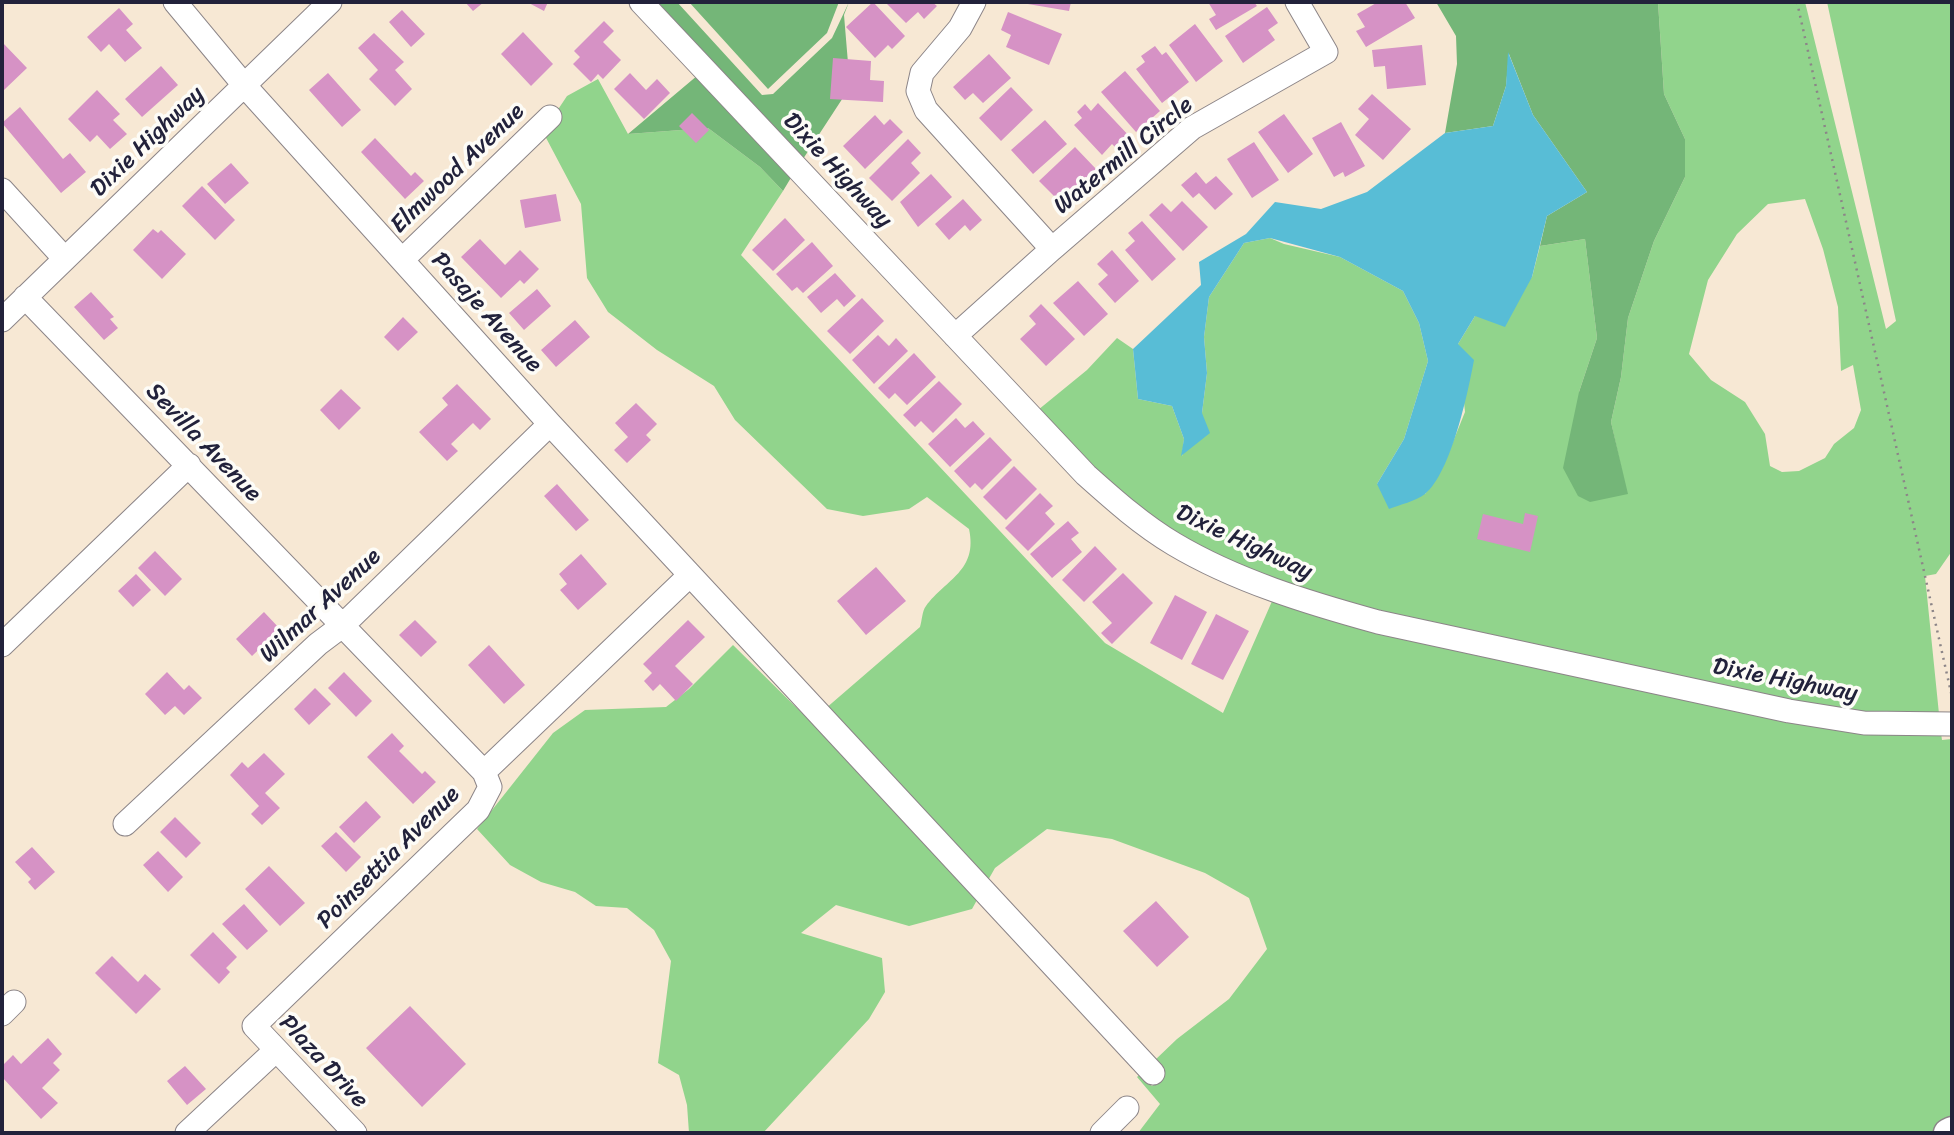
<!DOCTYPE html>
<style>
body{margin:0}
#map{position:relative;width:1954px;height:1135px;overflow:hidden;background:#f7e8d4;font-family:Sriracha,sans-serif}
canvas{display:block}
.frame{position:absolute;inset:0;border:4px solid #22223b;pointer-events:none}
</style>
<div id="map">
<canvas width="1954" height="1135"></canvas>
<div class="frame"></div>
</div>
<script>
const g = document.querySelector('canvas').getContext('2d');
g.lineJoin = 'round';
function paint(path, color) { g.fillStyle = color; g.fill(path, 'evenodd'); }
function trace(path, color, width, dash) { g.strokeStyle = color; g.lineWidth = width; g.lineCap = dash ? 'butt' : 'round'; g.setLineDash(dash || []); g.stroke(path); }
function write(font, color, halo, rows, align = 'center') {
  g.font = font + ' Sriracha,sans-serif'; g.lineWidth = 7; g.setLineDash([]); g.textBaseline = 'middle'; g.strokeStyle = halo; g.fillStyle = color; for (const [text, x, y, turn = 0] of rows) {
    g.save(); g.translate(x, y); g.rotate((+turn || 0) * Math.PI / 180); g.textAlign = isNaN(turn) ? turn : align; if (halo) g.strokeText(text, 0, 0); g.fillText(text, 0, 0); g.restore();
  }
}
const green = new Path2D(`
 M1658,2h147l81,327 10,-8 -69,-319h125v549l-16,23 -11,2 14,138h-73l-74,-12 -410,-89c-89,-24 -180,-55 -253,-112 -34,-27 -62,-59 -91,-91l49,-40 30,-32 16,11 5,50 34,7 12,33 -2,17 20,-43 5,-40 -3,-36 5,-40 35,-54 26,-5 14,6 56,13 63,34 16,32 9,38 -24,78 -27,45 48,10 19,-30 21,-52 -7,-68 17,-28 57,-39 8,-31 45,-7 12,99 -18,54 48,102 -16,-72 10,-45 7,-59 26,-77 31,-64v-38l-21,-45zM1805,199l18,50 15,58 3,64 12,-6 8,45 -7,18 -20,16 -9,14 -26,13 -17,1 -12,-6 -5,-32 -20,-32 -34,-22 -22,-26 19,-74 29,-46 31,-30z
 M598,79l30,55 80,-6 52,39 23,24 -42,64 364,388 118,70 50,-114 668,134 1,7 10,-1v382l-22,12h-792l22,-29 -23,-27 3,-3 12,12 13,-13 -11,-12 23,-22 52,-40 38,-50 -18,-51 -44,-25 -93,-34 -65,-10 -52,39 -8,14 -162,-173 95,-82c2,-6 2,-16 6,-21 20,-27 52,-35 43,-77l-42,-32 -18,12 -46,7 -36,-7 -92,-89 -21,-34 -57,-36 -49,-38 -21,-34 -6,-74 -37,-70 18,-17 -5,-6 10,-15z
 M733,645l77,76 167,179 -5,9 -63,17 -73,-21 -35,28 81,25 3,34 -16,27 -106,114h-74l-2,-28 -8,-30 -21,-12 13,-102 -17,-31 -27,-22 -31,-2 -21,-14 -34,-10 -31,-17 -33,-36 76,-96 32,-23 81,-3 23,-18z`);
const forest = new Path2D(`
 M655,2h22l85,93 11,-1 59,-56 17,-36 -5,13 6,72 -47,72z
 M689,2h150l-12,31 -59,56z
 M1436,2h222l6,92 21,45v38l-31,64 -26,77 -7,59 -10,45 17,72 -38,8 -12,-6 -15,-28 16,-76 18,-54 -12,-99 -45,7 7,-30 40,-24 -54,-77 -24,-61 -3,32 -13,40 -48,7 12,-69 -1,-28z
 M698,75l94,101 -9,15 -23,-24 -52,-39 -80,6z`);
const water = new Path2D(`
 M1508,52l25,63 54,77 -40,24 -15,61 -27,50 -30,-11 -17,28 16,16c-6,33 -23,113 -49,134 -9,7 -26,11 -36,15l-12,-25 27,-45 24,-78 -9,-38 -16,-32 -63,-34 -70,-19 -26,5 -35,54 -5,40 3,36 -5,40 8,20 -29,23 3,-17 -12,-33 -34,-7 -5,-50 68,-64 -2,-23 47,-28 29,-32 46,7 46,-17 78,-59 48,-7 13,-40z`);
const building = new Path2D(`
 M465,2h19l-11,9z
 M527,2h21l-4,9z
 M873,2l32,34 -13,13 -4,-4 -13,13 -29,-31z
 M885,2h47l5,4 -13,13 -6,-7 -12,11z
 M1016,2h55l-2,9z
 M1208,2h46l3,4 -41,24 -7,-11 7,-4z
 M1378,2h27l10,16 -49,29 -10,-16 9,-4 -8,-13z
 M1267,7l11,16 -10,7 7,10 -32,23 -18,-27z
 M119,8l14,16 -7,6 16,18 -17,14 -16,-18 -8,8 -14,-15z
 M402,10l23,24 -14,13 -22,-25z
 M1008,12l54,22 -13,31 -43,-18 5,-12 -10,-5z
 M604,21l10,10 -11,11 18,18 -18,19 -5,-5 -7,8 -18,-18 7,-7 -6,-6z
 M1195,24l28,37 -27,21 -27,-37z
 M523,32l30,32 -22,22 -30,-32z
 M374,33l30,29 -9,8 17,19 -17,17 -26,-27 9,-9 -20,-22z
 M2,42l25,26 -23,22 -2,-3z
 M1422,45l4,40 -39,4 -2,-23 -11,1 -2,-17z
 M1155,46l7,9 4,-3 23,30 -27,21 -26,-34 9,-7 -4,-6z
 M989,54l22,24 -28,25 -10,-10 -8,7 -12,-13z
 M833,58l38,3 -1,19 14,1 -1,21 -53,-3z
 M161,66l17,19 -36,32 -17,-18z
 M1125,71l35,40 -24,21 -35,-40z
 M328,73l33,37 -19,17 -33,-37z
 M630,73l16,17 11,-11 13,14 -26,26 -30,-30z
 M1011,87l22,23 -32,31 -22,-23z
 M97,90l23,24 -7,6 14,14 -17,15 -13,-14 -7,7 -22,-23z
 M1372,94l39,35 -28,31 -28,-25 14,-16 -11,-10z
 M1098,103l35,37 -13,12 -8,-8 -10,11 -28,-30 8,-7 -5,-6 8,-8 6,7z
 M20,107l43,52 7,-6 16,19 -25,21 -59,-70z
 M692,113l17,17 -13,13 -17,-17z
 M1284,114l29,40 -25,19 -30,-41z
 M875,115l9,10 6,-6 13,13 -38,37 -22,-23z
 M1045,120l22,24 -34,30 -22,-24z
 M1341,122l24,44 -20,11 -2,-5 -9,5 -22,-39z
 M375,138l36,38 4,-4 9,9 -19,18 -44,-47z
 M908,139l13,14 -10,10 9,10 -28,28 -23,-23z
 M1254,142l25,38 -27,18 -25,-39z
 M1075,147l22,23 -35,34 -23,-23z
 M231,163l18,20 -24,21 -18,-20z
 M1196,172l10,12 10,-8 17,18 -18,16 -16,-17 -6,5 -12,-13z
 M931,174l21,23 -34,30 -18,-25z
 M202,186l33,34 -20,20 -33,-34z
 M556,194l5,27 -36,7 -5,-28z
 M963,199l19,21 -12,11 -5,-6 -16,15 -14,-16z
 M1182,201l26,26 -25,24 -34,-36 13,-12 9,9z
 M785,218l20,22 -32,31 -21,-21z
 M1142,221l34,38 -24,22 -27,-31 10,-9 -7,-8z
 M153,229l5,4 3,-3 25,24 -24,25 -29,-29z
 M480,239l25,26 15,-15 19,19 -15,15 -4,-4 -19,18 -40,-41z
 M812,242l21,24 -30,27 -6,-6 -5,4 -16,-17z
 M1112,250l27,31 -24,22 -17,-19 10,-9 -11,-11z
 M835,273l21,23 -12,11 -7,-8 -16,14 -14,-16z
 M1078,281l30,33 -24,22 -31,-33z
 M537,289l14,17 -27,24 -15,-17z
 M91,292l23,25 -4,2 8,9 -14,12 -30,-33z
 M862,298l22,23 -34,33 -23,-23z
 M1041,304l34,35 -29,27 -26,-27 16,-15 -7,-8z
 M403,317l15,15 -20,19 -14,-14z
 M575,320l15,17 -34,30 -15,-17z
 M878,335l11,11 7,-8 12,13 -34,33 -22,-24z
 M914,353l22,24 -29,28 -12,-12 -6,6 -11,-11z
 M939,381l23,23 -29,29 -12,-12 -6,6 -12,-12z
 M457,384l34,35 -11,11 -7,-7 -22,21 7,7 -11,10 -28,-29 29,-27 -6,-7z
 M341,389l20,19 -22,22 -19,-20z
 M636,403l21,21 -11,11 5,5 -24,23 -13,-13 14,-13 -13,-14z
 M956,418l9,10 8,-7 12,13 -35,33 -22,-23z
 M990,437l22,23 -30,30 -7,-7 -5,5 -16,-17z
 M1014,466l23,23 -31,31 -23,-23z
 M557,484l32,36 -13,11 -32,-35z
 M1040,493l13,13 -8,7 10,11 -27,27 -23,-23z
 M1525,513l13,3 -8,36 -53,-13 6,-25 40,10z
 M1068,521l11,12 -8,6 11,13 -30,26 -22,-24z
 M1095,546l22,23 -33,33 -22,-22z
 M155,551l27,28 -17,17 -27,-28z
 M581,554l26,30 -29,26 -18,-20 7,-6 -8,-10z
 M876,567l30,34 -40,34 -29,-34z
 M1123,573l30,30 -41,41 -11,-11 11,-10 -20,-21z
 M136,574l15,16 -18,17 -15,-16z
 M1175,595l32,17 -25,48 -32,-17z
 M264,612l16,17 -28,27 -16,-17z
 M1216,614l33,17 -26,49 -32,-16z
 M415,620l22,22 -16,15 -22,-22z
 M688,620l17,17 -30,29 18,18 -17,17 -16,-17 -7,7 -9,-10 8,-8 -9,-9z
 M489,645l36,40 -21,19 -36,-39z
 M167,672l17,18 5,-5 13,13 -18,17 -9,-9 -10,9 -20,-21z
 M344,672l28,29 -16,16 -28,-29z
 M315,688l16,16 -22,21 -15,-16z
 M392,733l12,13 -5,5 23,23 3,-3 11,11 -23,22 -46,-47z
 M264,753l21,21 -20,19 15,15 -18,17 -11,-11 8,-8 -29,-31 12,-13 6,6z
 M366,801l15,16 -27,26 -15,-16z
 M175,817l26,26 -15,15 -26,-26z
 M336,832l25,25 -15,15 -25,-26z
 M32,847l23,25 -20,18 -7,-8 3,-3 -16,-17z
 M158,851l25,26 -15,15 -25,-27z
 M269,866l36,37 -25,23 -35,-37z
 M1156,901l33,36 -32,30 -34,-36z
 M244,904l24,27 -21,19 -25,-26z
 M213,932l24,25 -11,11 4,4 -11,12 -29,-29z
 M112,956l26,26 7,-8 16,15 -25,25 -41,-41z
 M410,1006l56,58 -44,43 -56,-59z
 M48,1038l14,16 -9,9 7,7 -18,18 16,15 -17,16 -39,-42v-11l11,-11 8,9z
 M185,1066l21,23 -19,16 -20,-24z`);
const path = new Path2D(`
 M1797,2l155,695`);
const minor = new Path2D(`
 M175,2l69,83 306,339 603,649
 M641,2l445,473c28,25 56,50 88,69 62,37 135,59 204,78l411,89 75,12 88,1
 M974,2l-14,26 -38,45 -4,18 8,19 126,139 140,-121 134,-76 -29,-50
 M2,190l63,69
 M403,259l147,-142
 M25,297l459,475
 M2,320l328,-318
 M955,336l97,-87
 M2,645l187,-180
 M125,824l193,-180 24,-18 208,-202
 M2,1014l12,-12
 M187,1133l88,-82
 M355,1133l-101,-107 224,-216 12,-23 -6,-15 206,-197
 M1102,1133l25,-25`);
const major = new Path2D(`
 M1948,1133l4,-2`);
const streetNames = [
 ["Dixie Highway",148,142,-44],
 ["Watermill Circle",1124,156,-39],
 ["Elmwood Avenue",458,169,-44],
 ["Dixie Highway",837,171,47],
 ["Pasaje Avenue",486,313,48],
 ["Sevilla Avenue",203,443,46],
 ["Dixie Highway",1244,543,25],
 ["Wilmar Avenue",321,606,-43],
 ["Dixie Highway",1785,681,11],
 ["Poinsettia Avenue",389,858,-45],
 ["Plaza Drive",323,1062,47]
];
paint(green, '#91d48c');
paint(forest, '#74b678');
paint(water, '#58bdd6');
paint(building, '#d692c5');
trace(minor, '#8c8588', 25);
trace(major, '#8c8588', 31);
trace(path, '#8c8588', 2.5, [2, 5]);
trace(minor, '#fff', 23);
trace(major, '#fff', 28);
write('24px', '#22223b', '#fdfcf7', streetNames);
</script>
